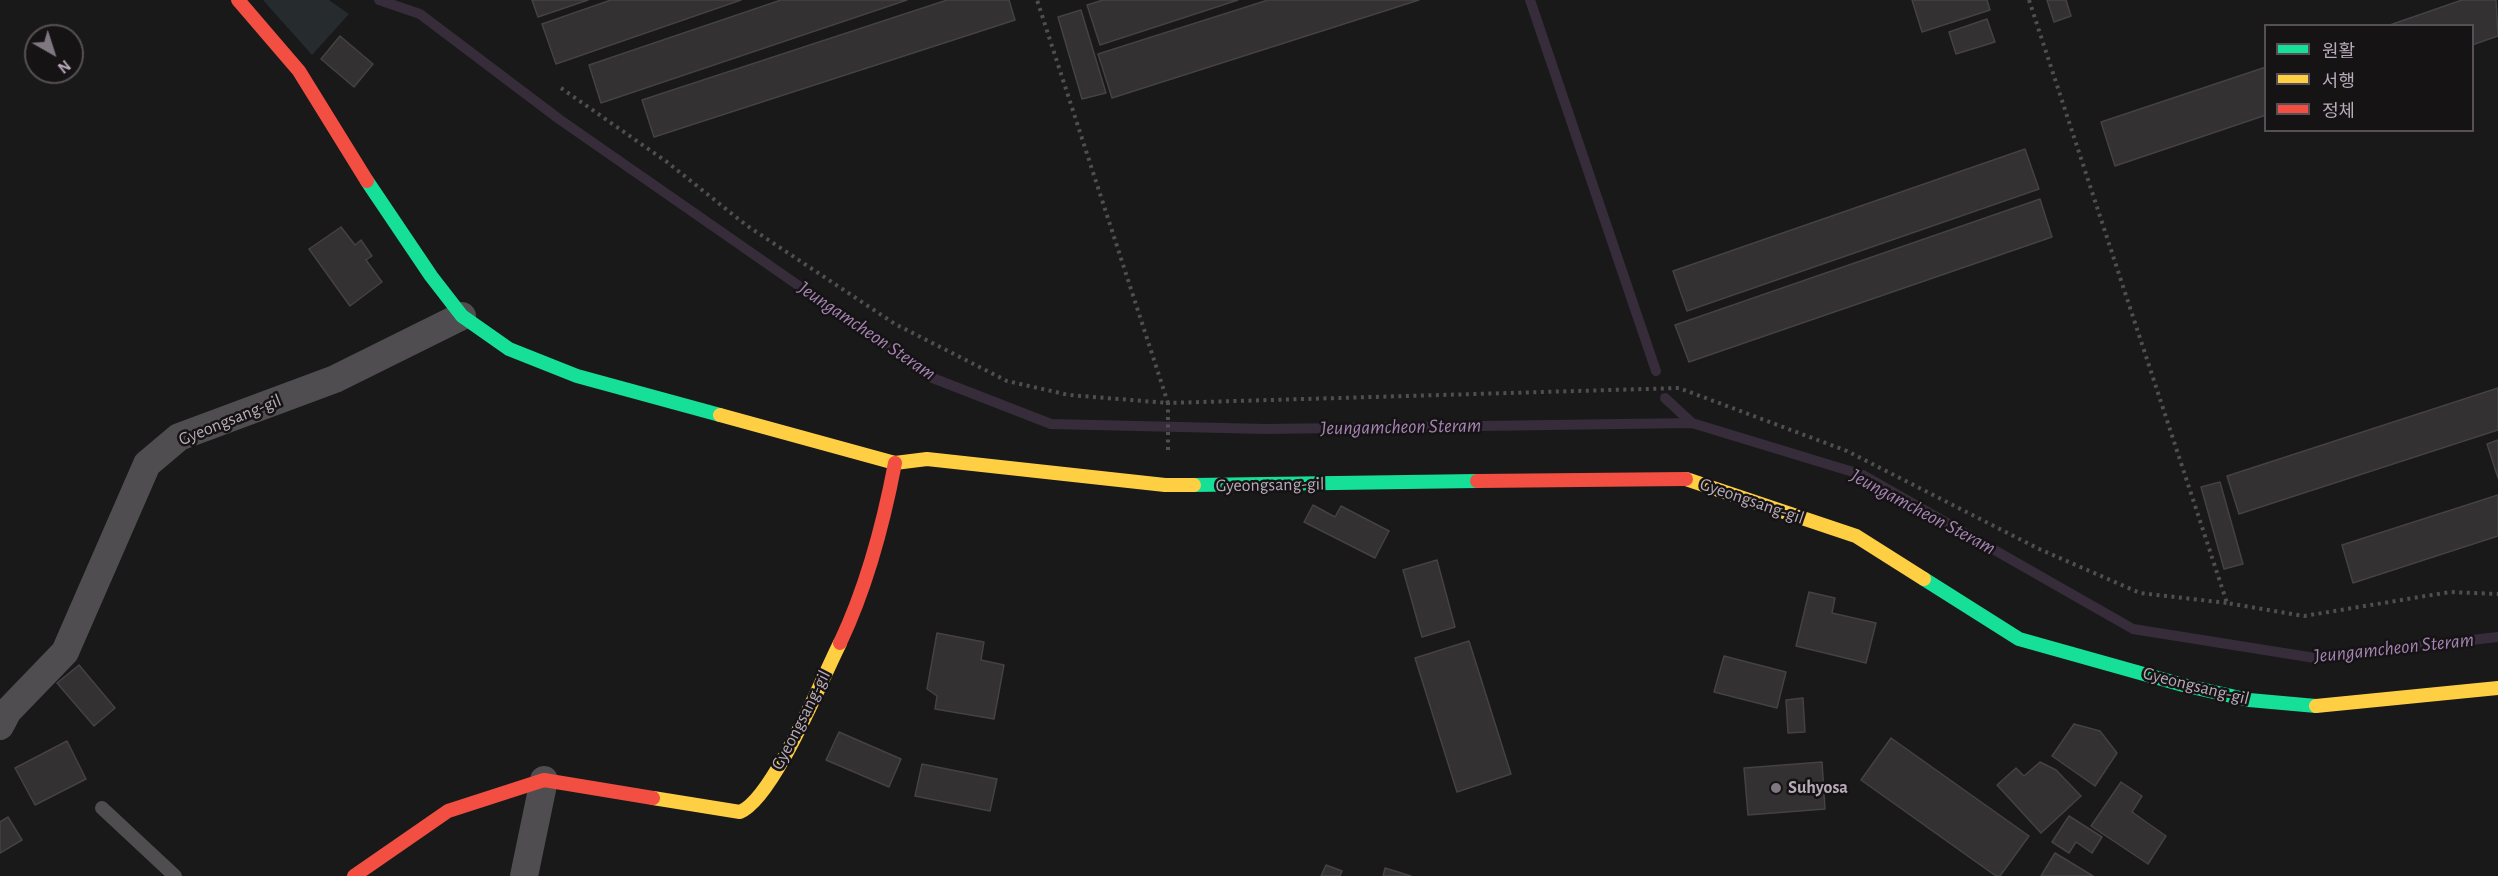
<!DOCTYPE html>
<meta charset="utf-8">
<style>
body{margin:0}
#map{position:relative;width:2498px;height:876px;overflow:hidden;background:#191919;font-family:"Alegreya Sans","Noto Sans KR",sans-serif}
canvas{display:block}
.legend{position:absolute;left:2264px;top:24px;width:210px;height:108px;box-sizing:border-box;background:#151314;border:2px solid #565056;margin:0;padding:8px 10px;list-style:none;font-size:18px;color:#b8abb9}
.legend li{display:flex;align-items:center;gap:12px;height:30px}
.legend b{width:30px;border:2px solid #565056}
.north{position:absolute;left:24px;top:24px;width:60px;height:60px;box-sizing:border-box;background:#151314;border:2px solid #565056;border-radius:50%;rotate:141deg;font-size:16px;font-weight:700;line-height:24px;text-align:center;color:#b8abb9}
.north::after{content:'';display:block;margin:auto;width:21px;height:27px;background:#807881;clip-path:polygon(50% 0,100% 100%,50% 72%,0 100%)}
</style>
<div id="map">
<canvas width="2498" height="876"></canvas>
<ul class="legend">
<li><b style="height:8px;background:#16e098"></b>원활</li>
<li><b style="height:8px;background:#ffcf43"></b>서행</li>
<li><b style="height:8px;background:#f24e42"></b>정체</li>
</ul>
<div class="north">N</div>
</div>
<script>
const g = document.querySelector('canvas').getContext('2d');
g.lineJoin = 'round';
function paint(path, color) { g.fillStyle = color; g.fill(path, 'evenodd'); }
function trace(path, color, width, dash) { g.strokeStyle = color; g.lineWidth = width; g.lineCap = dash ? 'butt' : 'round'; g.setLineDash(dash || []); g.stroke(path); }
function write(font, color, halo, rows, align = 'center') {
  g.font = font + ' "Alegreya Sans",sans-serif'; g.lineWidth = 5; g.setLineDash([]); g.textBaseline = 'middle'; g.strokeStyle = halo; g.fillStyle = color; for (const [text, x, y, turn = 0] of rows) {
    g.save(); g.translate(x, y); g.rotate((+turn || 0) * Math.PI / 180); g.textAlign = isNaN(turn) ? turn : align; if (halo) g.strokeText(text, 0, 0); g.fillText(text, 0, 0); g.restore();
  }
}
const green = new Path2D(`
 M263,0h66l20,14 -37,41z`);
const stream = new Path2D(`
 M379,0l41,14 139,105 371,258 121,47 215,5 426,-6 171,52 270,154 182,29 183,-21
 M1530,0l126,371
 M1665,398l27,25`);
const building = new Path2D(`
 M532,0h56l-50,17z
 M611,0h130l-185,64 -14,-40z
 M781,0h126l-306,103 -12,-38z
 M947,0h62l6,20 -361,117 -12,-37z
 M1103,0h135l-138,45 -13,-40z
 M1268,0h151l-307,98 -14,-44z
 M1912,0h75l3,10 -68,22z
 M2047,0h19l5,16 -17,6z
 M2462,0h34l2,36 -26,9v-19h-85z
 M1081,10l25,83 -24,6 -24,-82z
 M1987,19l8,23 -39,12 -7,-22z
 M340,36l33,28 -19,23 -33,-28z
 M2266,67v48l-151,51 -14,-44z
 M2025,149l14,40 -352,122 -14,-40z
 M2040,199l12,38 -363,125 -14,-37z
 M341,227l14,18 6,-5 11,16 -6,4 16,22 -32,24 -41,-57z
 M2498,388v42l-259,84 -12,-38z
 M2498,440v38l-11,-34z
 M2220,482l23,82 -19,5 -23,-82z
 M2498,495v41l-145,47 -11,-38z
 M1313,505l22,12 6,-11 48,25 -14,27 -71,-36z
 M1437,560l18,67 -33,10 -19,-67z
 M1809,592l26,6 -3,15 44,10 -10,40 -70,-17z
 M937,633l47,9 -3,18 23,5 -10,54 -59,-10 2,-13 -10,-7z
 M1469,641l42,133 -54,18 -42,-134z
 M1724,656l62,16 -9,36 -63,-16z
 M79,665l36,43 -21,18 -37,-43z
 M1803,698l2,34 -17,1 -2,-33z
 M2074,724l26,7 17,22 -22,33 -43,-30z
 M839,732l62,27 -12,28 -63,-27z
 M1891,738l138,98 -29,40h-4l-135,-96z
 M67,741l19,38 -51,26 -20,-37z
 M1822,762l3,47 -77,6 -4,-47z
 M2040,762l16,8 25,26 -40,37 -44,-48 19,-17 8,8z
 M922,764l75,15 -7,32 -75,-15z
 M2121,782l21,14 -10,16 34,24 -18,28 -57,-38z
 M2069,816l33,21 -10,16 -16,-11 -7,11 -17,-11z
 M8,817l14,23 -22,13v-31z
 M2055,853l38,23h-52z
 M1326,865l16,6 -2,5h-19z
 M1385,868l26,8h-28z`);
const path = new Path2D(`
 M2029,0l198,603 77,13 146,-24 48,2
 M561,88l106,74 79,63 149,99 112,57 62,14 99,8 -131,-403
 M1168,450v-47l511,-15 168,63 190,97 103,45 87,10`);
const lane = new Path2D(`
 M102,808l73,68`);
const street = new Path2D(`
 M0,726l8,-15 57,-59 82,-188 32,-27 156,-58 127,-63
 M524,876l20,-96`);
const fast = new Path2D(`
 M367,181l64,95 31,40 47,33 68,27 143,39
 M1194,485l283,-4
 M1924,579l95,60 164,46 66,15 67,6`);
const slow = new Path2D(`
 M720,415l175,48 32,-4 238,26h29
 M1686,479l170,57 68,43
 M2316,706l182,-18
 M653,798l87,14c33,-13 82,-133 100,-169`);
const jam = new Path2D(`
 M238,0l61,71 68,110
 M1477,481l209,-2
 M840,643c27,-57 43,-117 55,-180
 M354,876l94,-65 96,-31 109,18`);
const markers = [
 [1776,788,6,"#807881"]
];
const streetNames = [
 ["Gyeongsang-gil",230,420,-22],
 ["Gyeongsang-gil",1270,485,-1],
 ["Gyeongsang-gil",1752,501,19],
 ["Gyeongsang-gil",2196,686,14],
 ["Gyeongsang-gil",801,720,-63]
];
const poiNames = [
 ["Suhyosa",1788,788]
];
const waterNames = [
 ["Jeungamcheon Steram",867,331,34],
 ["Jeungamcheon Steram",1401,427,-1],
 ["Jeungamcheon Steram",1923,512,28],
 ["Jeungamcheon Steram",2394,648,-6]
];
paint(green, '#262b2e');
trace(stream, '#362c3a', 10);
paint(building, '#333132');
trace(building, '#454145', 1.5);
trace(path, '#504e50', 4, [3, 4.5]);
trace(lane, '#4f4d50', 14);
trace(street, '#4f4d50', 28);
trace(fast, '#16e098', 14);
trace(slow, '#ffcf43', 14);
trace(jam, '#f24e42', 14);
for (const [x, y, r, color] of markers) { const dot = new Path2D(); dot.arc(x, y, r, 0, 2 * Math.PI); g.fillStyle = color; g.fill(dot); trace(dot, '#151314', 2); }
write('18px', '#b8abb9', '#151314', streetNames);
write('bold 18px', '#b8abb9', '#151314', poiNames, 'left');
write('italic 20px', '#a583b2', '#151314', waterNames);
</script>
